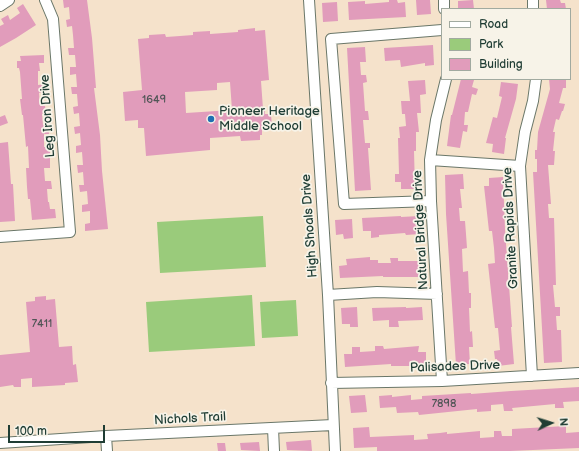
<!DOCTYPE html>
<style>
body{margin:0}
#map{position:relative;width:579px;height:451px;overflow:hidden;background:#f5e2cb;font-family:"Balsamiq Sans",sans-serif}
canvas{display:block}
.legend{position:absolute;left:441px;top:8px;width:130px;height:72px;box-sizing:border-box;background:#f7f3e8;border:1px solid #a1aaa0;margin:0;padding:5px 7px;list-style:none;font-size:12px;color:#1f3d34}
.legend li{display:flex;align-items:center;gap:8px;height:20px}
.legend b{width:20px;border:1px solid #a1aaa0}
.north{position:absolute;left:531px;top:403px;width:40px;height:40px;-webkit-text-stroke:3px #f7f3e8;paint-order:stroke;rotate:86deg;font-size:11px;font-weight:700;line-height:16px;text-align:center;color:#1f3d34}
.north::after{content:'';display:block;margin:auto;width:14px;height:18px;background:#1f3d34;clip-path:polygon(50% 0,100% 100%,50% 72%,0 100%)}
.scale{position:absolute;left:8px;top:425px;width:97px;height:18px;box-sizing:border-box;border:2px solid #1f3d34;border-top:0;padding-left:5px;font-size:12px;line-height:14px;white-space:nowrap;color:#1f3d34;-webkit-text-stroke:3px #f7f3e8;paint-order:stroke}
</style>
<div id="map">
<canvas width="579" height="451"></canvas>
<ul class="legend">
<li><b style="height:5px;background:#fff"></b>Road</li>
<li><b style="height:11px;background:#9acb7b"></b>Park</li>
<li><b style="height:11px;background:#e19cbb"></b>Building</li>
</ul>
<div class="north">N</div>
<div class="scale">100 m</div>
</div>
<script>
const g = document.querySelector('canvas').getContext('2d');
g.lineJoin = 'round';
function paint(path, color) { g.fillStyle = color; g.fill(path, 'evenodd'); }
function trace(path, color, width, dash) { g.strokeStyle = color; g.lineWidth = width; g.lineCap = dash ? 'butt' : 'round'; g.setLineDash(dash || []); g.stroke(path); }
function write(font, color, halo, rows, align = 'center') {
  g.font = font + ' "Balsamiq Sans",sans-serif'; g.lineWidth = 3.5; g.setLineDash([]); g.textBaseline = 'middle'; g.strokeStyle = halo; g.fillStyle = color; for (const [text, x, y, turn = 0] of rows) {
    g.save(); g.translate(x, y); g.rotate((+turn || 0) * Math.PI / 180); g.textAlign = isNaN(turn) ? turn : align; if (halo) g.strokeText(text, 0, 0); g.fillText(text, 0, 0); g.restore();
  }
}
const green = new Path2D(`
 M263,216l3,51 -106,6 -3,-51z
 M252,295l3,51 -106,6 -3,-50z
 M296,300l2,36 -36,2 -2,-36z`);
const building = new Path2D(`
 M63,0h24l5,38 4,50h-2l6,47 2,36 6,58 -23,2v-7l5,-1v-12l-8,1v-7l6,-1 -1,-13 -7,1 -1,-7h5l-1,-13 -5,1 -1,-8h6l-1,-13 -6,1v-7l5,-1 -1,-12 -5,1 -1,-7 6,-1 -1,-13 -5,1 -1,-7 5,-1 -1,-12h-5l-1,-7h6l-1,-13 -6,1v-8h6l-1,-12h-6l-1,-7h6l-1,-13 -1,-9 -5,1 -1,-7 4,-1 -1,-12 -5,1z
 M389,0h8l1,3 7,-1 1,15 -57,3 -1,-18 17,-1v3l24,-2z
 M416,0h14l1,14 -14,1z
 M473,0l1,9h-16v-8z
 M546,0h14l1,3h4l1,6h-19z
 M337,2l1,19 -15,1 -1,-19z
 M23,4l13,21 -20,13 -16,9v-21l4,-2 -3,-5 7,-4 2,5 10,-7 -3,-5z
 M255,28v3l10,-1 4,50 -8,1 2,28h2v5h6l1,14 -10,1v6h-2v5l-19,1 -1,-5 -30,2v12l-64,6 -2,-28h-6v-8l-13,1 -2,-29 19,-2 -4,-51 11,-1v-3l16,-1 1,3 14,-1 13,-1v-3l17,-1v3l28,-2v-2zM230,82l2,28 -46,3 -1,-21 32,-2v-7z
 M433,45l1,20 -9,1v-3l-24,4 -1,-7 -15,1 -1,-13z
 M365,47l1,15h-6l1,13h5l1,7 -4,1 2,28h3l1,9h-6l2,23h5v5h-2l3,42 -16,1 -8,-143z
 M44,55v8h-5l1,8h-2v14l7,-1v8l-6,1 1,13h5l1,7 -4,1 1,11h5l1,9h-5v13h6v21h-6l1,13h6l1,8h-5l1,13h1l1,7h5l1,9 -24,2 -2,-21h-2l-1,-12 -1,-19h3l-1,-22 -2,1 -3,-32h-1l-2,-16h2l-2,-27 -1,-4h-2v-7h4l-1,-5z
 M461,79l13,1 -2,7 6,2 -2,6 -4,-1 -4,18h-3l-1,13h4l-1,7 -4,-1 -3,17 -13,-2 4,-31h1z
 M549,79h17v9h-3l-4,15 6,1 -2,7h-1l-3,9 -3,-1 -3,13h2l-2,19h2l-1,14h-6l3,39h-3l1,14h5l2,67h-3l2,22h5v9h-4l1,14h4l1,32 -18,1 -11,-191h4v-13h-2v-9h2l1,-18 12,-43z
 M425,80l1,14 -6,1 1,18h-4l2,19h-3v19h-2l1,38h-14v-7h-6v-8h4l-1,-36h2l-1,-11 7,-1 -1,-12h-3l-1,-13h9l-2,-20z
 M501,82l17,2 -2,15 -11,39h1l-2,16 -12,-2 1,-8 -7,-1 7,-26 4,1 5,-21 -3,-1z
 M5,115l3,8 -8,3v-9z
 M8,142l3,42h2l2,37 -15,1v-79z
 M463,174l1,15h-4l2,19h-3l1,13h5l1,13 1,14 -5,1 1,23 5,-1 1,22h2v15h-2l1,24 2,-1 1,16h-4l1,17 -14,1 -10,-151 -1,-39z
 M503,177l2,53 7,97h-1l3,37 -16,2 -1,-7h-2l-1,-8 6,-1 -2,-22h-3l-7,-64 7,-1 -1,-15 -2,-17h-3l-5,-45h5v-8z
 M401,216v1l18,-1 1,18 -14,1 -1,-2 -26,2v2l-8,1v-7h-8l-1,-13z
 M352,219l1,19 -9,1 -1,-5 -7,1 -1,-15z
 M370,257v3h8v3h13l-1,-5h8v3h23l1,16h-39v-1l-43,2 -1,-12 8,-1 -1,-6z
 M46,296v4l9,-1 4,48 13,-1 1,19 3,-1 2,18 -13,1v2l-33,2v-9l-11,1v8h-7l-1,-2 -13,2v-32l30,-3 -4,-50 9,-1v-4z
 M357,307l1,20h-8v-3h-8l-1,-16z
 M406,307v1l16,-1 1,13 -25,1 1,6h-10v-7l-16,1 -1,-13z
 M375,346h8l1,3 35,-3 -1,6h8v14h-35v-2l-46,3 -1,-13h8v-7h8v5l15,-1z
 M579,387v14l-16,1 1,6h-9v-4l-43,4 1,3h-9l-1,-7 -12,1v6l-14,1v-3l-58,6 -1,-3 -21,1 -1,-6 -16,1 -1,-12 13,-1v2l19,-2v5l11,-1v-3l49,-3v1l40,-3z
 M365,395l2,17 -16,1 -2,-17z
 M566,426v7l13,-1v16l-69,3h-133v-4l-23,1 -1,-20 16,-1 1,10 44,-2v5l14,-1 -1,-5 13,-1 7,-1v2l33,-3v7l14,-1v-6h7l1,5h10v-7z
 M311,440l1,11 -25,-1 -1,-8z
 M259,442l1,9 -19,-1 -1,-7z
 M217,443h8l1,8h-8z`);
const minor = new Path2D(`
 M309,0l19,295 7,156
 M444,0v9
 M533,0v9
 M0,6l9,-6
 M430,160l90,6
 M431,201l-87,3 -13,-165 111,-9
 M0,237l70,-5 -17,-213 -8,-19
 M328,295l49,-3 60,2
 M532,376l-12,-210 5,-34 8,-31 3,-22
 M442,381l-11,-180 -1,-41 6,-40 10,-41
 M331,383l111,-2 137,-8
 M273,428l1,23
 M106,436l1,15
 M0,443l106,-7 227,-11`);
const markers = [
 [211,119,4,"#1f6fb2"]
];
const numberNames = [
 ["1649",154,100],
 ["7411",42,324],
 ["7898",444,404]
];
const poiNames = [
 ["Pioneer Heritage",219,112],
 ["Middle School",219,127]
];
const streetNames = [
 ["Leg Iron Drive",48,116,-94],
 ["High Shoals Drive",310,226,-94],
 ["Granite Rapids Drive",511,228,-93],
 ["Natural Bridge Drive",421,230,-93],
 ["Palisades Drive",455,367,-2],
 ["Nichols Trail",190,419,-3]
];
paint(green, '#9acb7b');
paint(building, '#e19cbb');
trace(minor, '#6a7769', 12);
trace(minor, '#fff', 10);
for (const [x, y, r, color] of markers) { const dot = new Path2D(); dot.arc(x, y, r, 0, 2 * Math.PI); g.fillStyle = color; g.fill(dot); trace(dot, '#f7f3e8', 1.5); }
write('11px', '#505556', null, numberNames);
write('13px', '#1f3d34', '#f7f3e8', poiNames, 'left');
write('13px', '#1f3d34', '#f7f3e8', streetNames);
</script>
